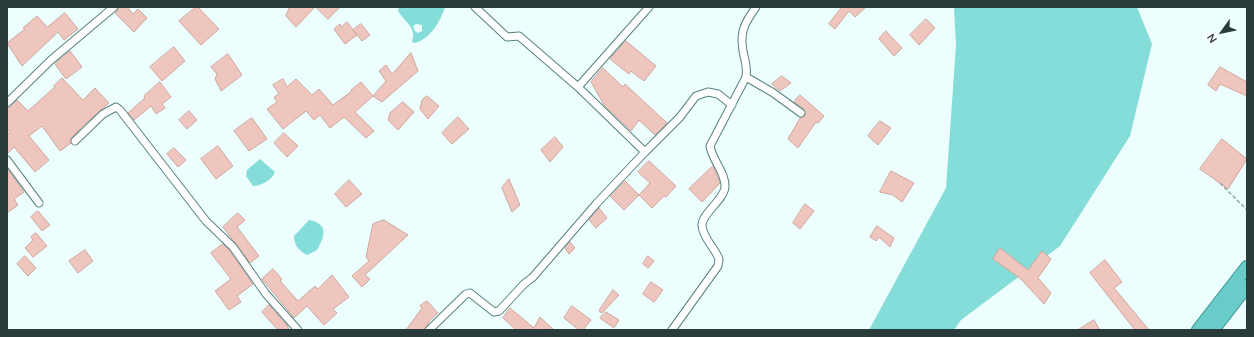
<!DOCTYPE html>
<style>
body{margin:0}
#map{position:relative;width:1254px;height:337px;overflow:hidden;background:#ecfefd;font-family:Mulish,sans-serif}
canvas{display:block}
.frame{position:absolute;inset:0;border:8px solid #293c3b;pointer-events:none}
.north{position:absolute;left:1202px;top:12px;width:40px;height:40px;-webkit-text-stroke:3px #fff;paint-order:stroke;rotate:237deg;font-size:11px;font-weight:700;line-height:16px;text-align:center;color:#293c3b}
.north::after{content:'';display:block;margin:auto;width:14px;height:18px;background:#293c3b;clip-path:polygon(50% 0,100% 100%,50% 72%,0 100%)}
</style>
<div id="map">
<canvas width="1254" height="337"></canvas>
<div class="frame"></div>
<div class="north">N</div>
</div>
<script>
const g = document.querySelector('canvas').getContext('2d');
g.lineJoin = 'round';
function paint(path, color) { g.fillStyle = color; g.fill(path, 'evenodd'); }
function trace(path, color, width, dash) { g.strokeStyle = color; g.lineWidth = width; g.lineCap = dash ? 'butt' : 'round'; g.setLineDash(dash || []); g.stroke(path); }
const water = new Path2D(`
 M399,7h46c-5,15 -14,31 -30,36l-3,-1c0,-3 2,-6 1,-9 -1,-8 -11,-15 -15,-22zM416,24l6,1v6l-4,2 -3,-2 -2,-5z
 M954,7h183l15,37 -22,92 -70,110 -99,74 -7,10h-85l77,-142 10,-143z
 M260,159l15,13c-3,8 -14,14 -22,14l-7,-10 1,-6z
 M309,220c20,4 16,16 8,30l-10,5c-8,-4 -13,-10 -13,-19z`);
const building = new Path2D(`
 M119,7h8l6,7 5,-5 9,9 -13,14 -19,-19z
 M196,7h2l21,22 -18,16 -22,-24z
 M290,7h25l-19,20 -10,-11z
 M316,7h24l-12,12z
 M842,7h24l-11,10 -6,-6 -14,18 -6,-5z
 M65,13l13,16 -14,11 -6,-8 -36,34 -15,-23 18,-14 -2,-1 14,-12 10,11z
 M926,19l9,9 -16,17 -9,-10z
 M347,22l10,13 -12,9 -11,-15 6,-5 1,3z
 M361,24l9,11 -8,6 -9,-11z
 M886,31l16,17 -8,8 -15,-17z
 M626,41l30,25 -12,15 -13,-10 -2,3 -19,-15z
 M174,47l11,14 -23,20 -12,-14z
 M70,51l12,16 -16,12 -11,-15z
 M411,53l7,18 -36,31 -9,-6 13,-15 -7,-10 7,-6 6,9z
 M228,54l14,21 -21,16 -6,-12 2,-5 -6,-7z
 M1220,67l27,15v14l-27,-12 -4,7 -8,-6z
 M603,68l20,19 2,-3 42,39 -12,12 -16,-15 -8,11 -27,-26 -13,-23z
 M782,76l9,7 -11,8 -8,-7z
 M62,78l21,22 12,-12 14,15 -26,23 -12,12v5l-11,8 -18,-25 -13,10 20,24 -14,12 -21,-25 -7,7v-19l3,-3 -3,-3v-21l10,-8 11,11 27,-24 -1,-1z
 M283,79l4,8 9,-8 16,16 7,-6 14,16 19,-14 -1,-1 10,-8 12,14 -18,16 19,19 -8,7 -22,-21 -14,11 -10,-13 -6,5 -8,-9 -23,18 -16,-20 10,-7 -3,-5 5,-3 -6,-9z
 M160,82l11,15 -9,7 3,4 -9,6 -5,-8 -17,14 -6,-7 17,-15 -1,-2z
 M800,95l24,21 -6,7 -2,-1 -18,26 -10,-9 12,-21 3,-1 3,-3 -2,-5 -10,-7z
 M427,96l12,10 -11,13 -8,-10 2,-9z
 M403,102l11,10 -16,18 -10,-10 2,-7z
 M189,111l8,9 -10,9 -8,-9z
 M458,117l11,12 -17,15 -10,-11z
 M252,118l15,21 -18,12 -15,-20z
 M880,121l11,7 -13,17 -10,-9z
 M284,133l14,13 -11,11 -13,-14z
 M555,137l8,10 -13,15 -9,-12z
 M1222,139l25,20 -19,30 -28,-20z
 M218,146l15,20 -17,13 -15,-20z
 M174,148l12,12 -8,7 -11,-13z
 M649,161l27,25 -10,11 -2,-1 -12,12 -13,-13 11,-12 -12,-11z
 M713,166l7,17 -18,19 -13,-13z
 M7,168l17,24 -10,7 4,6 -11,8z
 M891,171l23,12 -12,19 -9,-7 -13,-3z
 M509,179l11,26 -8,7 -10,-24z
 M349,180l13,14 -16,13 -11,-13z
 M625,181l14,14 -15,15 -14,-14z
 M805,204l9,7 -14,18 -7,-6z
 M599,208l8,10 -11,10 -7,-8z
 M38,211l12,14 -8,6 -11,-14z
 M238,213l7,7 -8,7 22,29 -9,7 -27,-36z
 M384,220l24,15 -43,40 5,4 -8,8 -10,-11 17,-15 -3,-4 7,-33z
 M877,226l17,12 -4,9 -11,-10 -3,4 -6,-4z
 M36,233l11,13 -14,11 -8,-9 8,-8 -2,-3z
 M570,242l5,6 -6,6 -4,-6z
 M223,244l6,6 24,34 -16,12 4,6 -12,8 -14,-19 16,-12 -20,-26z
 M1000,248l28,22 14,-19 9,8 -13,19 13,15 -7,11 -23,-25 -28,-20z
 M85,250l8,11 -15,12 -9,-12z
 M25,256l11,12 -8,8 -11,-12z
 M648,256l6,5 -6,7 -5,-4z
 M1105,260l17,22 -8,6 35,42h-14l-45,-57z
 M273,269l9,10 -2,2 18,20 17,-15 3,3 14,-14 17,22 -16,12 4,4 -13,12 -17,-19 -13,12 -32,-39z
 M651,282l12,8 -9,12 -11,-8z
 M613,290l6,5 -17,18 -3,-2z
 M427,301l11,12 -8,7 -6,10h-18l16,-22 -2,-2z
 M269,305l18,20 2,5h-11l-16,-18z
 M572,306l19,14 -8,10h-4l-15,-12z
 M510,308l24,20 6,-11 14,13h-38l-13,-12z
 M606,312l13,8 -5,8 -14,-10z
 M1094,320l6,10h-22z`);
const path = new Path2D(`
 M1220,183l27,27`);
const minor = new Path2D(`
 M475,7l32,30 12,-1 59,51
 M746,77l26,15 29,21
 M7,103l44,-43 63,-53
 M75,141l28,-27 13,-7 4,3 86,111 27,26 33,47 32,36
 M645,152l35,-35 16,-21 12,-4 10,2 14,11
 M7,160l32,43
 M429,330l37,-36 4,-1 24,19 5,-1 25,-27 9,-7 64,-74 48,-51 -67,-65 71,-80
 M672,330l46,-64 1,-7c-4,-11 -16,-21 -17,-33 -1,-12 22,-26 23,-39 1,-14 -13,-27 -15,-41l36,-69c1,-7 0,-14 -2,-21 -5,-22 -1,-31 12,-49`);
const trunk = new Path2D(`
 M1198,330l49,-63
 M1213,330l34,-44`);
paint(water, '#85ddd9');
paint(building, '#efc6bd');
trace(building, '#cea69e', 1);
trace(minor, '#568280', 9);
trace(trunk, '#3b918e', 14);
trace(path, '#90a2a1', 1.5, [4, 2]);
trace(minor, '#fff', 7);
trace(trunk, '#6accc8', 12);
</script>
